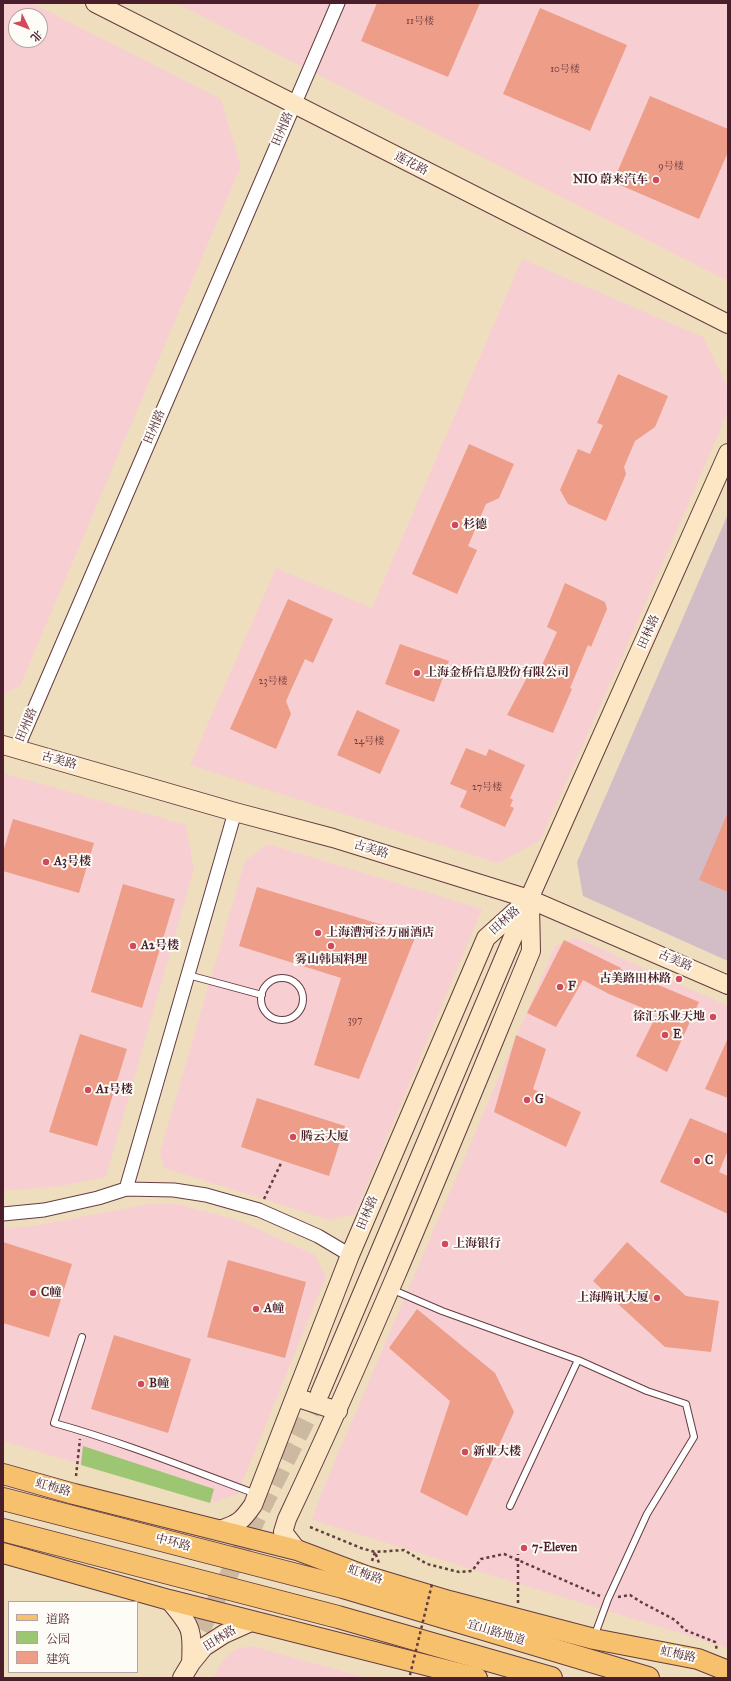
<!DOCTYPE html>
<meta charset="utf-8">
<style>
body{margin:0}
#map{position:relative;width:731px;height:1681px;overflow:hidden;background:#eedebd;font-family:"IM FELL Great Primer","Noto Serif SC",serif}
canvas{display:block}
.frame{position:absolute;inset:0;border:4px solid #4a1f2b;pointer-events:none}
.legend{position:absolute;left:8px;top:1601px;width:130px;height:72px;box-sizing:border-box;background:#fdfcf7;border:1px solid #b5a4a5;margin:0;padding:5px 7px;list-style:none;font-size:12px;color:#4a1f2b}
.legend li{display:flex;align-items:center;gap:8px;height:20px}
.legend b{width:20px;border:1px solid #b5a4a5}
.north{position:absolute;left:8px;top:8px;width:40px;height:40px;box-sizing:border-box;background:#fdfcf7;border:1px solid #b5a4a5;border-radius:50%;rotate:133deg;font-size:11px;font-weight:700;line-height:16px;text-align:center;color:#4a1f2b}
.north::after{content:'';display:block;margin:auto;width:14px;height:18px;background:#d1495b;clip-path:polygon(50% 0,100% 100%,50% 72%,0 100%)}
</style>
<div id="map">
<canvas width="731" height="1681"></canvas>
<div class="frame"></div>
<ul class="legend">
<li><b style="height:5px;background:#f7c06c"></b>道路</li>
<li><b style="height:11px;background:#9dc673"></b>公园</li>
<li><b style="height:11px;background:#ed9d88"></b>建筑</li>
</ul>
<div class="north">北</div>
</div>
<script>
const g = document.querySelector('canvas').getContext('2d');
g.lineJoin = 'round';
function paint(path, color) { g.fillStyle = color; g.fill(path, 'evenodd'); }
function trace(path, color, width, dash) { g.strokeStyle = color; g.lineWidth = width; g.lineCap = dash ? 'butt' : 'round'; g.setLineDash(dash || []); g.stroke(path); }
function write(font, color, halo, rows, align = 'center') {
  g.font = font + ' "IM FELL Great Primer","Noto Serif SC",serif'; g.lineWidth = 4; g.setLineDash([]); g.textBaseline = 'middle'; g.strokeStyle = halo; g.fillStyle = color; for (const [text, x, y, turn = 0] of rows) {
    g.save(); g.translate(x, y); g.rotate((+turn || 0) * Math.PI / 180); g.textAlign = isNaN(turn) ? turn : align; if (halo) g.strokeText(text, 0, 0); g.fillText(text, 0, 0); g.restore();
  }
}
const built = new Path2D(`
 M3,3h29l189,96 20,67 -221,520 -17,8zM16,16h24v24h-24z
 M176,3h552v278z
 M522,259l181,78 25,50v25l-98,227 -90,202 -43,22 -307,-98 86,-197 96,40z
 M3,773l183,52 8,44 -88,308 -45,9 -58,5z
 M268,844l214,65 -127,305 -25,6 -166,-52 -4,-16 85,-291z
 M575,937l153,69v642l-416,-128 10,-29 233,-545z
 M149,1204h28l61,16 77,35 11,22 -89,218 -27,8 -207,-62v-213l30,-2z
 M251,1646l116,32h-154l12,-20 11,-9z`);
const industrial = new Path2D(`
 M728,514v447l-145,-65 -6,-34z`);
const green = new Path2D(`
 M83,1446l131,43 -4,14 -129,-38z`);
const building = new Path2D(`
 M377,3h103l-32,74 -87,-36z
 M540,8l87,37 -37,86 -87,-37z
 M650,96l78,33v23l-29,67 -86,-37z
 M618,374l50,22 -13,31 -20,14 -11,26 2,7 -20,47 -38,-17 -8,-14 18,-41 12,5 13,-29 -6,-2z
 M469,444l45,20 -15,34 -13,6 -18,42 9,4 -20,44 -45,-20z
 M565,583l40,19 2,7 -16,38 -3,-2 -18,43 2,1 -19,44 -46,-18 25,-47 6,6 19,-42 -10,-5z
 M288,599l45,20 -20,44 -8,-4 -19,42 5,13 -15,35 -46,-20z
 M400,644l49,17 -15,41 -49,-18z
 M357,710l43,20 -20,44 -43,-19z
 M466,748l20,8 3,-7 36,16 -15,33 3,2 -3,6 4,2 -9,19 -45,-20 7,-16 -17,-7z
 M728,812v80l-29,-12z
 M13,819l81,24 -15,50 -76,-22v-19z
 M123,884l52,15 -33,109 -51,-16z
 M257,887l159,48 -57,144 -45,-14 27,-87 -102,-32z
 M564,940l57,28 -1,1 79,33 -32,70 -31,-16 21,-42 -48,-20 -26,-14 -27,47 -29,-14z
 M80,1034l47,15 -30,97 -48,-14z
 M516,1035l30,14 -13,40 48,23 -15,35 -72,-35z
 M728,1038v60l-23,-9z
 M257,1098l88,28 -16,50 -88,-29z
 M690,1118l38,16v16l-9,22 9,4v38l-68,-32z
 M3,1242l69,22 -23,73 -46,-14z
 M627,1242l59,54 33,5 -8,51 -46,-5 -72,-66z
 M228,1260l78,22 -21,76 -78,-21z
 M417,1309l78,64 19,39 -47,104 -47,-24 30,-91 -61,-53z
 M114,1335l77,24 -23,74 -77,-24z`);
const secondaryTunnel = new Path2D(`
 M189,1654l131,-261`);
const path = new Path2D(`
 M264,1199l18,-38
 M76,1476l4,-37
 M310,1527l51,21 14,4 4,11
 M372,1561l3,-9 29,-2 23,14 32,8 13,-1 9,-12 23,-5 96,42
 M618,1597l12,-2 11,7 34,18 10,10 30,12 2,8
 M518,1603v-49`);
const lane = new Path2D(`
 M188,975l74,20
 M261 999a21 21 0 1 1 42 0a21 21 0 1 1-42 0Z
 M391,1289l51,22 136,49 69,31 39,13 8,33 -47,77 -39,85 -14,38
 M82,1337l-28,86c69,19 135,46 202,71
 M510,1506l68,-146`);
const street = new Path2D(`
 M17,749l321,-746
 M126,1189l109,-377
 M3,1214l41,-4 54,-12 28,-9 48,1 32,5 53,15 59,26 32,19`);
const secondary = new Path2D(`
 M95,3l633,321
 M3,745l232,67 98,26 196,61 199,86
 M320,1393l209,-494 199,-446
 M295,1397l43,14
 M220,1530c19,-7 22,-9 33,-25l97,-250 136,-317 40,-36
 M297,1550l-14,-18 4,-13c88,-186 165,-377 244,-568l-1,-45
 M169,1600c22,27 24,27 22,63l13,-16 20,-13 29,-13
 M182,1678l9,-15`);
const primary = new Path2D(`
 M3,1474l71,20 223,56 69,26 83,25 145,38 104,20 30,12
 M3,1553l166,47 308,78`);
const highway = new Path2D(`
 M3,1499l340,88 305,91
 M3,1530l335,87 213,61`);
const pathBridge = new Path2D(`
 M410,1675l22,-91`);
const markers = [
 [656,180,4,"#d1495b"],
 [455,525,4,"#d1495b"],
 [417,673,4,"#d1495b"],
 [46,862,4,"#d1495b"],
 [318,933,4,"#d1495b"],
 [133,946,4,"#d1495b"],
 [331,946,4,"#d1495b"],
 [679,979,4,"#d1495b"],
 [560,987,4,"#d1495b"],
 [713,1017,4,"#d1495b"],
 [665,1035,4,"#d1495b"],
 [88,1090,4,"#d1495b"],
 [527,1100,4,"#d1495b"],
 [293,1137,4,"#d1495b"],
 [697,1161,4,"#d1495b"],
 [445,1244,4,"#d1495b"],
 [33,1293,4,"#d1495b"],
 [657,1298,4,"#d1495b"],
 [256,1309,4,"#d1495b"],
 [141,1384,4,"#d1495b"],
 [465,1452,4,"#d1495b"],
 [524,1548,4,"#d1495b"]
];
const numberNames = [
 ["11号楼",420,22],
 ["10号楼",565,70],
 ["9号楼",671,167],
 ["23号楼",273,682],
 ["24号楼",369,742],
 ["27号楼",487,788],
 ["397",355,1021]
];
const streetNames = [
 ["田州路",283,129,-67],
 ["莲花路",411,164,27],
 ["田州路",155,427,-67],
 ["田林路",649,632,-66],
 ["田州路",27,725,-67],
 ["古美路",59,761,16],
 ["古美路",371,850,17],
 ["田林路",505,921,-42],
 ["古美路",675,961,23],
 ["田林路",368,1213,-67],
 ["虹梅路",53,1488,16],
 ["中环路",173,1543,15],
 ["虹梅路",365,1575,19],
 ["宜山路地道",496,1633,17],
 ["田林路",220,1639,-32],
 ["虹梅路",678,1655,12]
];
const poiNames = [
 ["NIO 蔚来汽车",648,180,"right"],
 ["杉德",463,525],
 ["上海金桥信息股份有限公司",425,673],
 ["A3号楼",54,862],
 ["上海漕河泾万丽酒店",326,933],
 ["A2号楼",141,946],
 ["雾山韩国料理",331,960,"center"],
 ["古美路田林路",671,979,"right"],
 ["F",568,987],
 ["徐汇乐业天地",705,1017,"right"],
 ["E",673,1035],
 ["A1号楼",96,1090],
 ["G",535,1100],
 ["腾云大厦",301,1137],
 ["C",705,1161],
 ["上海银行",453,1244],
 ["C幢",41,1293],
 ["上海腾讯大厦",649,1298,"right"],
 ["A幢",264,1309],
 ["B幢",149,1384],
 ["新业大楼",473,1452],
 ["7-Eleven",532,1548]
];
paint(built, '#f7cfd2');
paint(industrial, '#d2bdc6');
paint(green, '#9dc673');
paint(building, '#ed9d88');
trace(secondaryTunnel, '#cdb8a0', 18, [18, 9]);
trace(lane, '#633c41', 8);
trace(street, '#633c41', 15);
trace(secondary, '#633c41', 20);
trace(primary, '#633c41', 22);
trace(highway, '#633c41', 24);
trace(path, '#633c41', 2.5, [3, 3]);
trace(lane, '#fff', 6);
trace(street, '#fff', 13);
trace(secondary, '#fce6c4', 18);
trace(primary, '#f7c06c', 20);
trace(highway, '#f7c06c', 22);
trace(pathBridge, '#633c41', 2.5, [3, 3]);
for (const [x, y, r, color] of markers) { const dot = new Path2D(); dot.arc(x, y, r, 0, 2 * Math.PI); g.fillStyle = color; g.fill(dot); trace(dot, '#fdfcf7', 1.5); }
write('10px', '#733e42', null, numberNames);
write('12px', '#4a1f2b', '#fdfcf7', streetNames);
write('bold 12px', '#4a1f2b', '#fdfcf7', poiNames, 'left');
</script>
